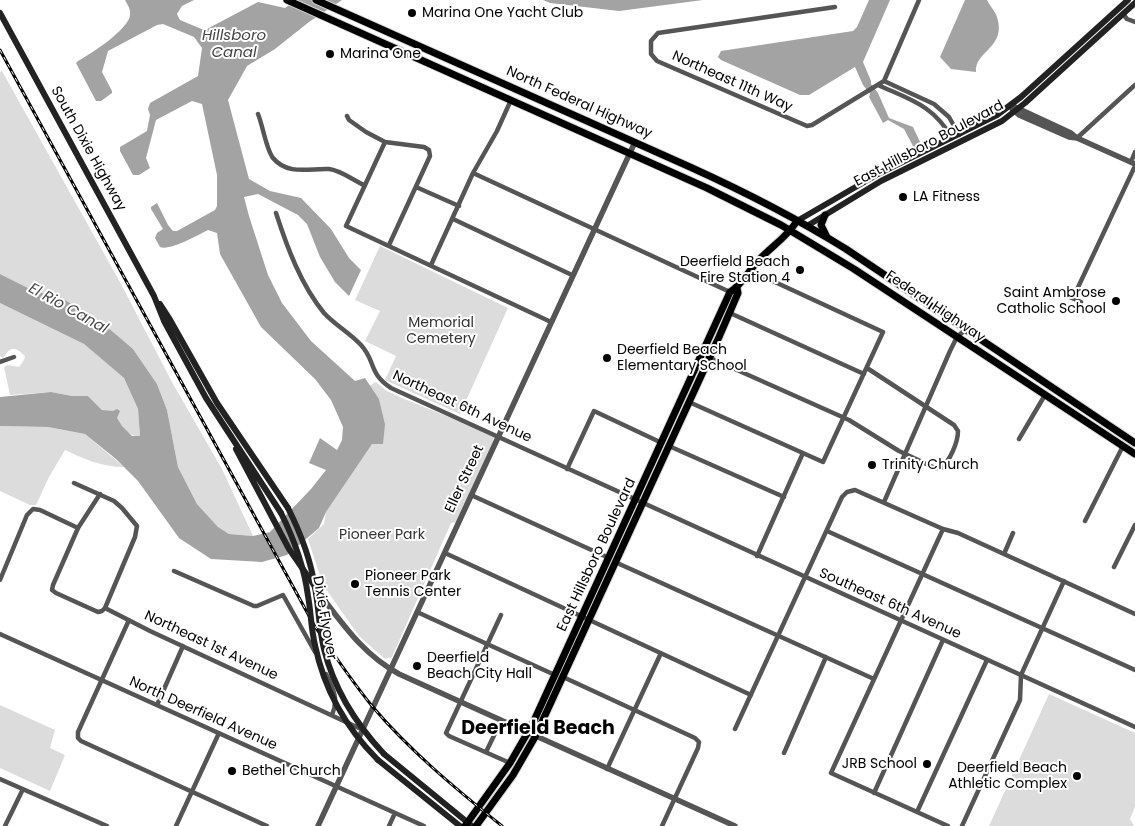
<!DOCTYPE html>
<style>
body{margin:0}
canvas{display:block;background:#fff}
</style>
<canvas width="1135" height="826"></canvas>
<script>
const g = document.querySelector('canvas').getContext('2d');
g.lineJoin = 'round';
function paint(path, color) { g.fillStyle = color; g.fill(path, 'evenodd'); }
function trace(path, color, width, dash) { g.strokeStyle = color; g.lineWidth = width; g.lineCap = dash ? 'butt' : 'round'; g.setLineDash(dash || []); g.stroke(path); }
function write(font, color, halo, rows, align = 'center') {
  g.font = font + ' Poppins,sans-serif'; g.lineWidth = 4; g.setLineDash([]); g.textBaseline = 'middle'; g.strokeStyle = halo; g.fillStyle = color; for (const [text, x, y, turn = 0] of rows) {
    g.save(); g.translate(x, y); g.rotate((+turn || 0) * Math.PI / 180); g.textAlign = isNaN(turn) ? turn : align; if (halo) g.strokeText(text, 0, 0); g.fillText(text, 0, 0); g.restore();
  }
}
const green = new Path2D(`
 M2,71l119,213 52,100 49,85 31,67 -24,-2 -11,-7 -21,-23 -19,-37 -11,-57 -10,-26 -24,-35 -68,-49 -33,-10 -32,-16v-202z
 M380,246l128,62 -48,106 -75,-34 11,-24 -31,-15 15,-30 -25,-11z
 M0,303l84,41 40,34 14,31 2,28c-16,-2 -19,-13 -27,-25l-11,-2 -14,-14h-16l-21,-4 -41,3 -6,-28 4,-2 11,2 5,-7 1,-4c-11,-10 -14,-10 -22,2l-3,-2z
 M376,382l11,9 15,7 96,39 -39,85 -8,1 -59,134 -7,2 -26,-23 -36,-51 -15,-46 16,-15 2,-12 59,-88 -6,-25 -10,-13z
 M0,426l48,1 37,7 39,33c-22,0 -40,-8 -59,-17l-16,27 -13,28h-6l-30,-14z
 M1049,694l86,39v74l-5,12 4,7h-145z
 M0,705l55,25 -5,18 15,7 -15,36 -50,-23z`);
const water = new Path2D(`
 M125,0h69l-12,6 -5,8 3,6 24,10 3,-1 51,-27 27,6 11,-8h46l-33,22 -34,27 -28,17 -19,34 21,79 21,12 31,7 30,31 18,29 12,12 -12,26 -14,-14 -15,-25 -13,-33 -9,-9 -40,-21 -14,3 5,19 19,59 14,28 29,38 44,40 10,-3 14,21 6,25 -2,20h-11l-46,68 -7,16 -32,27 -25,7 -51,-3 -32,-21 -41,-57 -22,-22 -31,-25 -37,-7 -48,-1v-29l51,-5 21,4h16l14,14 11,1 4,-2 3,2 -3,7 5,8 10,10h8l-2,-27 -14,-31 -40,-34 -84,-41v-29l32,16 33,10 42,27 26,22 24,35 10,26 11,57 19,37 21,23 11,7 24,2 17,-4 41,-43 15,-19 -17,-7 11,-25 17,12 5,-10 1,-13 -12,-27 -16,-21 -54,-52 -41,-73 -3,-21 -9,-3c-10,5 -38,21 -48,17l-5,-9 2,-5 6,-4 -12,-20v-2l6,-4 11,22 5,6h4l38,-21 2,-4v-31l-15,-71 -10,-3 -36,19 -10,38 4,10 -11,7h-6l-13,-24v-4l27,-16 3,-16 -2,-6 2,-6 48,-27 4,-28 -8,-11 -31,-13 -6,1 -49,26 -6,21 10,19v2l-11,8h-5l-20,-38 2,-2c13,-7 51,-32 52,-46 1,-6 -3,-11 -5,-15z
 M543,0h160l-84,11 -69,-8z
 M869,0h21l-27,62 8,19v3l7,9 11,25 24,9 9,19 -8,2 -10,-19 -16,-9 -5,3 -14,-26 1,-3 -7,-9 -8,-18 -46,28h-9l-79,-35 -3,-3 3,-6 132,-20 4,-4z
 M965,0h22c3,6 8,11 10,17 10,31 -23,34 -21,55l-25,-3 -11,-12z`);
const minor = new Path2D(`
 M835,7l-177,26 -7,8v13l6,7 150,65 5,-1 72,-44
 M1123,14l4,5 8,3
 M884,81l50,23 15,13 10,18
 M884,81l35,-81
 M878,85c33,15 55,20 74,53
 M258,114c5,12 8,35 15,44 15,18 37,10 56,11 11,1 24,11 35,16
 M347,116l2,4 17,12 19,10 39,5 5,3 1,6 -41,89
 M1077,138l58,-53
 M385,142l-39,84 205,96
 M1131,162l4,-10
 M473,173l257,119
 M416,187l43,19
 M276,213c11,34 25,72 48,100 11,12 26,20 37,32 15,16 7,28 30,43l744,339
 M453,219l119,56
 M431,265l42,-92 24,-42 14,-31
 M1065,295l16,7
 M1073,298l62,-132
 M730,313l134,61
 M708,357l141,63 50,31 36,17h6c9,-7 17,-26 17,-37l-4,-6 -87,-57
 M0,362l14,-5
 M689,402l134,60 60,-130 -134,-62
 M1019,439l26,-44
 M669,446l115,51
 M567,469l27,-58 68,32
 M74,483l40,18 8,7 15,18 -2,11 -30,71
 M100,494l-22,34 -25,57 -1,5 4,3 42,19 4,-1 3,-3 45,23 211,98
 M471,495l138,63
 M884,502l66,-151 7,-14 8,-7
 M1085,521l38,-75
 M943,529l-112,244 117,53
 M827,531l308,139
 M445,553l306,142
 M1004,554l9,-21
 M757,556l46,-103
 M615,562l259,117
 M1114,567l21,-42
 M174,571l80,35h3l26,-11 32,57
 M0,580l27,-65 6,-6 7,1 38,18
 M417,612l138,63
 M501,615l-55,118 3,3 61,27
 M129,620l-51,112v6l3,3 186,85
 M0,634l424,192
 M326,674c7,14 13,25 6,41
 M563,677l132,61 4,4 -1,6 -36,78
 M157,705l26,-59
 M735,729l107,-232 5,-5 8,-2 88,39 15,4 177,81
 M486,752l15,-31
 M784,753l42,-96
 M607,769l54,-116
 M0,779l107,47
 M874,793l69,-153
 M917,812l70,-152
 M5,826l18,-37
 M176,826l43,-93
 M389,826l6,-13
 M962,826l58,-126 1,-25 43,-94`);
const tertiary = new Path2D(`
 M1015,107l56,26 6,5
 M1012,109l7,6 50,22 8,1 58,26
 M325,601c22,29 41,55 74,73l336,152
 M318,826l317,-684`);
const secondary = new Path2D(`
 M0,13l154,283 10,25 42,77 75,115
 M797,221l81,-47 119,-59 24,-18 107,-97
 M807,226l74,-45 121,-60 23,-18 110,-100
 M160,304l9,14 48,85 71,105
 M236,449l53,100 36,52
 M384,754l88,72
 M378,760l82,66`);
const primary = new Path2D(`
 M287,0l420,188 74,37 73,44 281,185
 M316,0l374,167c53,24 106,51 156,82l289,194
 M825,215l-4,10 6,12
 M465,826l45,-63 22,-38 198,-433c12,-7 19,-22 29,-32 12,-13 28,-23 38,-39
 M476,826l37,-51 22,-38 184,-400 19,-44 -1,-5`);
const rail = new Path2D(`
 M0,50l314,575c18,27 37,55 58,81 38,45 84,83 130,120`);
const secondaryBridge = new Path2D(`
 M288,508c13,26 23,52 27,80 4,20 4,41 9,61 10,40 32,75 60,105
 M281,513c13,26 23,53 27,83 3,16 3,33 7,49 9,44 31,83 63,115`);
const markers = [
 [412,13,5,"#000"],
 [330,54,5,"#000"],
 [903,197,5,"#000"],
 [800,270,5,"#000"],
 [1116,301,5,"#000"],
 [607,358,5,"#000"],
 [872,465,5,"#000"],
 [355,584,5,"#000"],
 [417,666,5,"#000"],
 [927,764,5,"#000"],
 [232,771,5,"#000"],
 [1077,776,5,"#000"]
];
const poiNames = [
 ["Marina One Yacht Club",422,13],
 ["Marina One",340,54],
 ["LA Fitness",913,197],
 ["Deerfield Beach",790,262,"right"],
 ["Fire Station 4",790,278,"right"],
 ["Saint Ambrose",1106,293,"right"],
 ["Catholic School",1106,309,"right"],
 ["Deerfield Beach",617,350],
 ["Elementary School",617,366],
 ["Trinity Church",882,465],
 ["Pioneer Park",365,576],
 ["Tennis Center",365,592],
 ["Deerfield",427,658],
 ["Beach City Hall",427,674],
 ["JRB School",917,764,"right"],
 ["Deerfield Beach",1067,768,"right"],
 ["Athletic Complex",1067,784,"right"],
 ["Bethel Church",242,771]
];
const streetNames = [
 ["Northeast 11th Way",732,82,24],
 ["North Federal Highway",579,103,24],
 ["East Hillsboro Boulevard",929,144,-28],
 ["South Dixie Highway",88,149,61],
 ["Federal Highway",935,307,34],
 ["Northeast 6th Avenue",462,407,25],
 ["Eller Street",465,479,-65],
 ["East Hillsboro Boulevard",597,555,-65],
 ["Southeast 6th Avenue",890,604,24],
 ["Dixie Flyover",324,618,80],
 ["Northeast 1st Avenue",211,646,25],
 ["North Deerfield Avenue",203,714,24]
];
const parkNames = [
 ["Memorial",441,323],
 ["Cemetery",441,339],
 ["Pioneer Park",382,535]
];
const waterNames = [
 ["Hillsboro",234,36],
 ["Canal",234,53],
 ["El Rio Canal",68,309,29]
];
const districtNames = [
 ["Deerfield Beach",538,729]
];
paint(green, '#dcdcdc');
paint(water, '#a3a3a3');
trace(primary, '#dbdbdb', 9);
trace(minor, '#555', 4.5);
trace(tertiary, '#555', 5.5);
trace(secondary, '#222', 6);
trace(primary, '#000', 7);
trace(rail, '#000', 3);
trace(rail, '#fff', 1, [4]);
trace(secondaryBridge, '#222', 6);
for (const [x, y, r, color] of markers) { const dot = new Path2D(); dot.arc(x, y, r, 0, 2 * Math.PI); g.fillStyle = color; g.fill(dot); trace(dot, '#fff', 2); }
write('14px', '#000', '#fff', poiNames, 'left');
write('14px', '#000', '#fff', streetNames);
write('14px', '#333', '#fff', parkNames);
write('italic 15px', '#444', '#fff', waterNames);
write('bold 19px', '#000', '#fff', districtNames);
</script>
